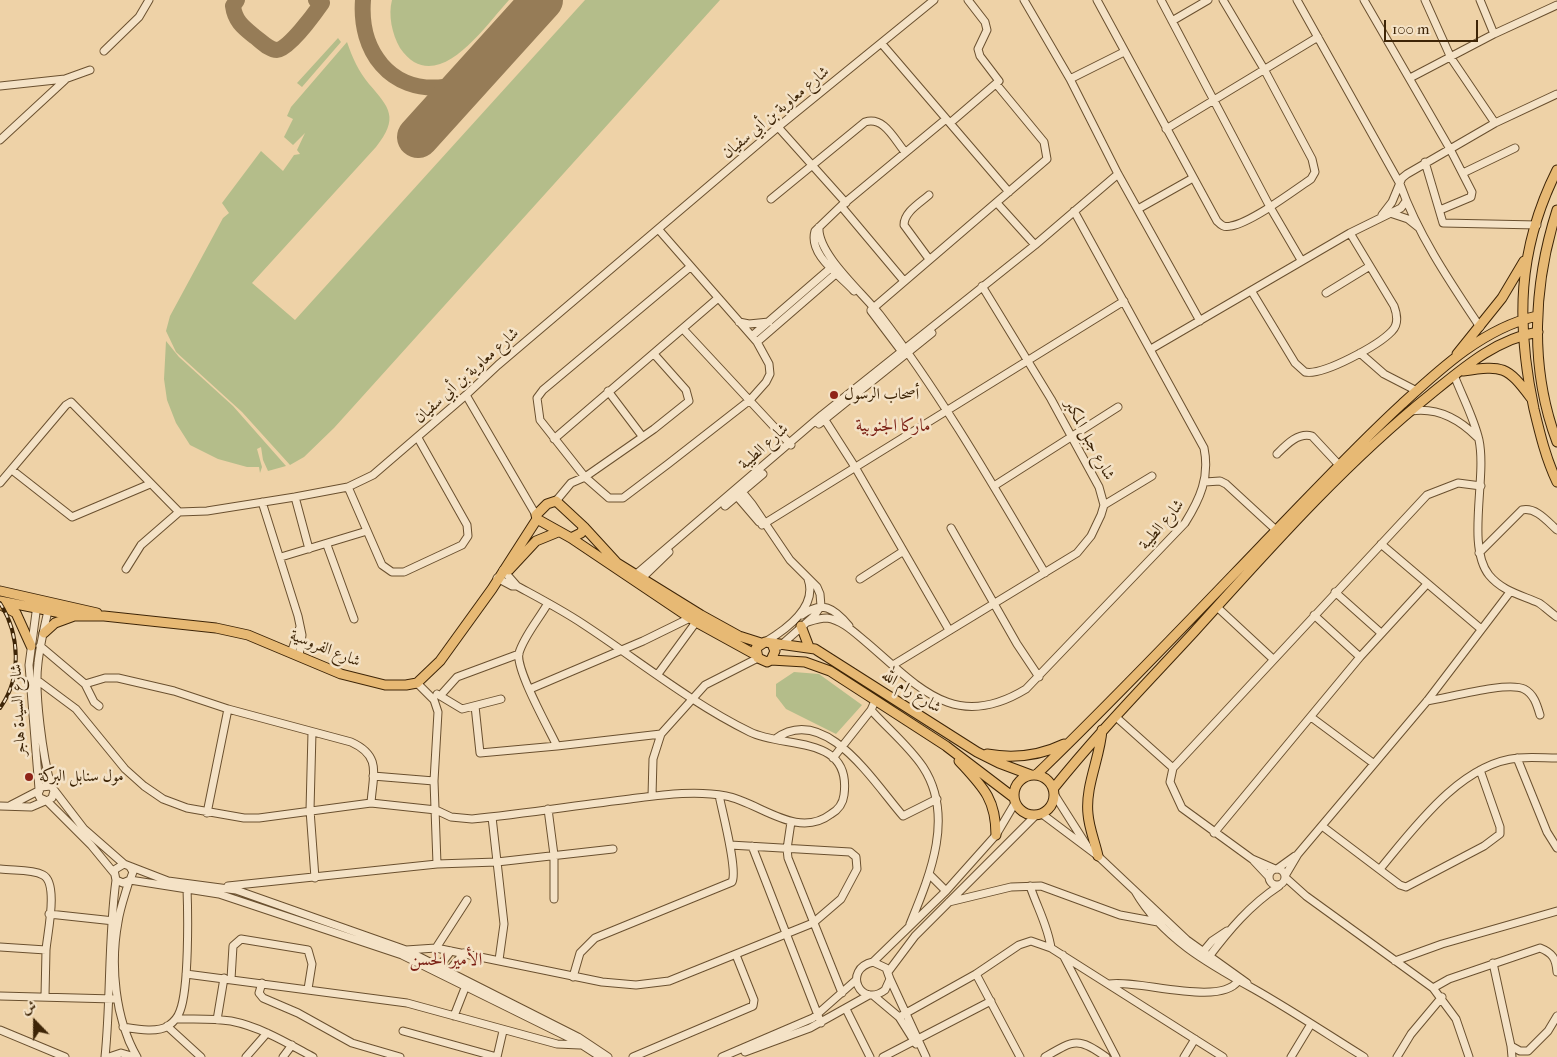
<!DOCTYPE html>
<meta charset="utf-8">
<style>
body{margin:0}
#map{position:relative;width:1557px;height:1057px;overflow:hidden;background:#eed2a7;font-family:"IM FELL French Canon",Amiri,serif}
canvas{display:block}
.north{position:absolute;left:10px;top:997px;width:50px;height:50px;-webkit-text-stroke:4px #f4e2c6;paint-order:stroke;rotate:338deg;font-size:14px;font-weight:700;line-height:20px;text-align:center;color:#3e2507}
.north::after{content:'';display:block;margin:auto;width:18px;height:22px;background:#3e2507;clip-path:polygon(50% 0,100% 100%,50% 72%,0 100%)}
.scale{position:absolute;left:1384px;top:20px;width:94px;height:22px;box-sizing:border-box;border:2px solid #3e2507;border-top:0;padding-left:6px;font-size:15px;line-height:18px;white-space:nowrap;color:#3e2507;-webkit-text-stroke:4px #f4e2c6;paint-order:stroke}
</style>
<div id="map">
<canvas width="1557" height="1057"></canvas>
<div class="north">ش</div>
<div class="scale">100 m</div>
</div>
<script>
const g = document.querySelector('canvas').getContext('2d');
g.lineJoin = 'round';
function paint(path, color) { g.fillStyle = color; g.fill(path, 'evenodd'); }
function trace(path, color, width, dash) { g.strokeStyle = color; g.lineWidth = width; g.lineCap = dash ? 'butt' : 'round'; g.setLineDash(dash || []); g.stroke(path); }
function write(font, color, halo, rows, align = 'center') {
  g.font = font + ' "IM FELL French Canon",Amiri,serif'; g.lineWidth = 5; g.setLineDash([]); g.textBaseline = 'middle'; g.strokeStyle = halo; g.fillStyle = color; for (const [text, x, y, turn = 0] of rows) {
    g.save(); g.translate(x, y); g.rotate((+turn || 0) * Math.PI / 180); g.textAlign = isNaN(turn) ? turn : align; if (halo) g.strokeText(text, 0, 0); g.fillText(text, 0, 0); g.restore();
  }
}
const green = new Path2D(`
 M392,0h117c-24,26 -73,100 -109,48 -8,-14 -12,-33 -8,-48z
 M585,0h135l-386,428 -30,29 -14,8 -48,-53 -66,-60 -10,-21 4,-15 53,-98 6,-5 -7,-10 39,-52 22,20 11,-16 6,-1 -3,-4 8,-17 -12,12 -9,-8 9,-18 -6,-3 4,-9 56,-65c5,15 12,30 22,42 21,24 30,34 7,63l-124,136 43,37z
 M338,38l3,4 -39,45 -5,-4z
 M166,341l13,16 54,49 53,60 -18,5 -5,-11 -2,-13 -4,2 5,18 -2,6 -1,-6h-12l-29,-8 -28,-14 -14,-22 -9,-23 -3,-21z
 M794,672l25,2 43,31 -26,29 -50,-25 -10,-13v-12z`);
const taxiway = new Path2D(`
 M237,0l-4,6c2,15 10,21 21,30 7,5 15,14 23,14 11,0 38,-37 45,-47l-6,-3
 M363,0c-4,51 27,93 81,87 10,-1 23,-10 32,-14`);
const runway = new Path2D(`
 M418,137l124,-137`);
const minor = new Path2D(`
 M1024,0l46,79 48,95 82,147
 M1097,0l120,221c4,4 7,7 14,5 21,-4 61,-34 80,-47l4,-7 -3,-13 -48,-90 -41,-69
 M1161,0l109,207 31,53
 M1297,0l103,184c18,51 50,98 80,143
 M1364,0l86,149 22,43 -1,5 -31,13
 M1425,0l26,58 44,65
 M1480,0l14,34
 M1172,21l36,-21
 M882,44l127,148
 M104,51l35,-34 10,-17
 M1410,78l84,-44 63,-29
 M1070,79l54,-27
 M0,86l65,-7 25,-9
 M950,123l49,-42 -19,-25 -2,-7 9,-19 -2,-8 -17,-22
 M778,127l68,76
 M1166,129l152,-92
 M0,140l65,-60
 M1425,162l18,61 94,2
 M1463,173l52,-25
 M929,195c-9,8 -25,17 -25,30l25,34
 M771,199l94,-77c19,-6 29,17 40,30
 M997,203l38,42
 M841,206l63,75
 M1138,209l55,-31
 M1390,213l18,6 10,8
 M1382,215l10,-13 10,-24 5,-4 88,-51 62,-29
 M819,227c-2,27 44,66 61,88 62,81 113,170 165,258
 M659,230l98,112 12,22 1,10 -4,8 -16,18 -82,64 -45,34h-14l-24,-21 -45,-57 -3,-22 6,-8 147,-123
 M854,291c-13,-15 -46,-36 -39,-60l26,-25 105,-87
 M1252,292l43,71 10,9c18,4 74,-27 87,-41 7,-7 5,-17 2,-25l-44,-73
 M1326,293l44,-27
 M871,310l176,-151 -3,-17 -47,-57
 M871,311l31,41
 M739,322l10,2 20,-2
 M684,330l107,115
 M752,336l81,-70
 M757,342l82,-71
 M1151,349l199,-116 51,-25 5,-7
 M1360,353l24,21 33,17
 M1454,375c8,21 20,43 25,65 8,38 -13,106 10,135 13,16 32,20 50,28 6,4 12,10 18,14
 M608,391l34,45
 M466,395l70,120
 M1411,411c26,-4 47,7 66,26
 M823,417l32,50 94,163
 M819,424l113,-91
 M554,439l163,-140
 M1277,454c9,-9 21,-22 35,-18l27,29
 M12,470l60,47 78,-33
 M1205,482l15,-1 6,3 50,46
 M0,483l66,-78 5,-3 108,110 28,-1 88,-14 53,-10 25,-12 93,-80 32,-30 280,-238 156,-127
 M994,486l124,-79
 M348,487l34,78 10,7h12l58,-27 6,-9 -1,-11 -49,-87
 M739,488l13,16 38,56 27,27 3,7 1,12 -7,10 -34,30
 M735,494l24,28
 M295,497l14,52
 M556,501l15,-18 14,-6 69,-48 35,-28 -3,-11 -32,-36
 M262,502l36,114 4,19 -3,21
 M1104,505l48,-29
 M725,506l38,-32
 M762,525l362,-224
 M951,528l66,116 22,33
 M1381,544l100,85
 M327,545l27,74
 M1479,553l43,-43c14,-3 25,11 35,20
 M281,557l86,-26
 M126,569l15,-24 38,-33
 M503,570l14,16
 M633,577l189,-162 213,-170 83,-71
 M860,579l42,-27
 M639,581l30,-29
 M1335,592l46,41
 M548,603c-9,16 -24,33 -29,50 -4,16 30,76 38,93l104,-12
 M37,605l-8,60 10,124
 M49,606c-4,19 -9,38 -11,57 -4,30 5,94 13,123
 M1217,607l56,52
 M802,615c20,-15 32,-7 47,11
 M1314,615l46,42
 M808,622c6,-2 12,-4 19,-4 15,2 28,15 39,24 52,44 88,91 160,47l159,-166c15,-24 25,-46 19,-75l-130,-237
 M765,642c22,-13 53,-35 43,-63
 M40,646l45,38 9,18 5,4
 M291,653l9,-26
 M893,665l184,-112 14,-17 10,-21 3,-10 -5,-18 -48,-88 -69,-113
 M658,674l41,-56
 M37,680l39,29 49,60 19,17 19,13 24,9 57,10h15l112,-15 65,7 15,7 21,2c53,-5 106,-14 158,-20 32,-4 65,-9 96,-3 33,6 71,44 105,18 7,-4 12,-11 13,-19 8,-61 -60,-46 -94,-63 -59,-29 -112,-72 -167,-108 -21,-14 -44,-26 -66,-38h-5l-15,-8
 M417,683l17,17 4,12 -4,69 3,83
 M85,684l20,-6h13l56,13 54,18 123,33c31,14 22,32 20,61
 M530,689l113,-48 47,-23
 M437,694l25,15 39,-10
 M440,696l17,-19 62,-23
 M1427,701c21,-3 80,-20 97,-12 10,5 13,16 16,26
 M475,706l5,47 77,-7
 M871,710c17,19 38,36 52,57 32,49 7,108 -13,157
 M1116,717l57,51
 M1311,717l62,46
 M312,732l-2,78 5,68
 M775,739c50,-37 99,44 128,77l34,-17
 M833,758l38,-48 4,-9
 M1517,758l30,74 10,16
 M373,776l61,5
 M54,791l-2,7 -5,3 -7,-3 -2,-4 3,-7 10,-1 33,43 40,35
 M1054,794l33,52
 M652,796l1,-37 8,-25 44,-49 53,-27
 M47,801l44,44 23,28
 M11,805l27,-14
 M0,806l31,1 14,-6
 M548,809l6,46v44
 M207,813l21,-104
 M1042,814l56,42 89,84 60,43
 M492,817l12,107 -5,36
 M791,822l-4,27 1,9 54,135
 M1322,826l78,59 6,2 78,-41 16,-12v-7l-20,-57
 M1214,833l146,-176 67,-73
 M752,846l69,177
 M1254,861l15,16
 M130,867l3,5 -3,8 -7,3 -7,-3 -2,-10 10,-6 44,17 68,9 170,60 172,87 30,20
 M1269 877a8 8 0 1 1 16 0a8 8 0 1 1-16 0Z
 M0,869c13,2 31,0 43,6 16,8 4,60 3,75l-46,-3
 M1275,869l-23,-10 -70,-51 -12,-26 3,-14 254,-273 31,-12 23,3
 M1277,869l18,-13
 M1380,869c34,-41 81,-106 138,-111 13,-1 27,0 39,0
 M930,875l16,16
 M1285,876l13,-22 129,-153 83,-109
 M1286,878l20,18 127,92 23,31 13,38
 M130,880l89,14 183,61 174,86 23,15
 M129,881c-4,14 -9,27 -11,41 -8,43 -3,97 19,135
 M228,886l209,-22 60,-2 116,-13
 M1030,886c7,21 18,40 21,62
 M1135,891c27,47 74,73 119,98 37,21 73,45 110,68
 M949,902l62,-15 30,-1 79,29 38,7
 M49,914l65,7
 M436,948l31,-48
 M406,950l30,-2 166,34 34,3 33,-4 144,-58 28,-24 16,-30 -1,-12 -6,-5 -120,-7
 M1202,953l10,-12 15,-10
 M1063,955l53,102
 M1208,958c21,-28 42,-53 71,-72
 M1395,961l47,-17 115,-33
 M873,962l13,6 4,11 -5,11c-25,19 -43,-21 -12,-28l73,-71 50,-56 19,-32
 M1493,963l18,83
 M436,971l15,-20
 M888,972l27,-36 121,-121
 M186,974l221,29 150,41 23,1
 M446,974l18,-21
 M976,974l44,83
 M573,977l7,-24 15,-15 137,-56c6,-12 -10,-71 -13,-87
 M231,979l2,-33 8,-7 67,11 4,14 -4,25
 M890,979l36,78
 M262,983l-3,10 4,5 35,15 54,30 48,14
 M1110,984c26,-5 110,23 128,-3
 M1433,988l16,-9 91,-31c13,5 16,11 17,24
 M0,996l114,3
 M45,996l1,-46
 M874,996l25,21 17,27
 M846,1009l24,48
 M454,1016l11,-28
 M899,1017l77,-43 43,-29 12,-4 20,7 172,109
 M176,1019c18,0 37,-1 55,2 30,6 56,22 82,36
 M217,1020l7,-42
 M167,1026l34,31
 M123,1027c13,2 34,6 45,-1 6,-4 10,-9 12,-15 9,-23 8,-96 7,-123
 M0,1030l65,27
 M403,1031l94,26
 M745,1052l65,-24 59,-33
 M105,1057c6,-59 3,-118 11,-177
 M109,1057l12,-4 14,4
 M246,1057l21,-24
 M283,1057l9,-12
 M497,1057l6,-26
 M633,1057l120,-51 1,-6 -18,-45
 M722,1057l91,-39 43,-38
 M883,1057l108,-56
 M1045,1057c29,-17 33,-20 61,0
 M1184,1057l11,-18
 M1291,1057l20,-33
 M1397,1057l14,-23 31,-37
 M1512,1057l-1,-11 9,5h8l20,-20 9,-15`);
const major = new Path2D(`
 M1557,170c-40,80 -41,153 -23,239 6,25 12,50 23,73
 M1557,210c-24,75 -28,158 0,232
 M1457,354l45,-56 22,-37
 M1463,371c40,-6 44,-5 68,27
 M556,501l28,26 -3,6 -10,5 -34,-19 -1,-4 11,-11z
 M584,527l33,36 84,52 38,21 22,7
 M571,538l125,84 60,33
 M509,570l27,-29 22,-9
 M0,591l97,22
 M0,601l76,15h28l112,12 32,7 93,39 44,11h21l11,-2 23,-22 52,-72 45,-70
 M3,606l13,7 15,33
 M801,626l8,21
 M44,633l11,-10 19,-7
 M772,644l3,7 -4,9 -4,2 -9,-4 -2,-10 9,-6 50,7 162,103 22,11 32,12
 M771,660l34,2 25,9 116,75 67,51
 M987,754c28,5 52,2 77,-10
 M959,761c24,26 37,38 37,74
 M1036,775c77,-74 151,-152 225,-229 47,-48 92,-97 141,-142 39,-36 82,-76 135,-88
 M1014 795a20 20 0 1 1 40 0a20 20 0 1 1-40 0Z
 M1053,789c44,-55 93,-105 141,-157 75,-83 150,-168 237,-238 32,-26 65,-55 107,-62
 M1098,856c-3,-14 -9,-28 -10,-42 -3,-28 12,-56 14,-84`);
const rail = new Path2D(`
 M0,603c20,31 22,75 0,105`);
const markers = [
 [834,395,5,"#8f2418"],
 [29,777,5,"#8f2418"]
];
const streetNames = [
 ["شارع معاوية بن أبي سفيان",776,113,-40],
 ["شارع معاوية بن أبي سفيان",467,376,-42],
 ["شارع جبل المكبر",1089,440,62],
 ["شارع الطيبة",764,447,-42],
 ["شارع الطيبة",1162,525,-50],
 ["شارع الفروسية",325,649,22],
 ["شارع رام الله",911,692,32],
 ["شارع السيدة هاجر",19,710,-93]
];
const poiNames = [
 ["أصحاب الرسول",844,395],
 ["مول سنابل البركة",39,777]
];
const neighbourhoodNames = [
 ["ماركا الجنوبية",893,427],
 ["الأمير الحسن",446,961]
];
paint(green, '#b4bd8a');
trace(taxiway, '#967c57', 16);
trace(runway, '#967c57', 42);
trace(minor, '#6a502f', 9);
trace(major, '#3e2507', 11);
trace(minor, '#f4e2c6', 7);
trace(major, '#e7b974', 9);
trace(rail, '#3e2507', 4);
trace(rail, '#f4e2c6', 2, [5.5]);
for (const [x, y, r, color] of markers) { const dot = new Path2D(); dot.arc(x, y, r, 0, 2 * Math.PI); g.fillStyle = color; g.fill(dot); trace(dot, '#f4e2c6', 2); }
write('16px', '#3e2507', '#f4e2c6', streetNames);
write('16px', '#3e2507', '#f4e2c6', poiNames, 'left');
write('18px', '#7a1f14', '#f4e2c6', neighbourhoodNames);
</script>
